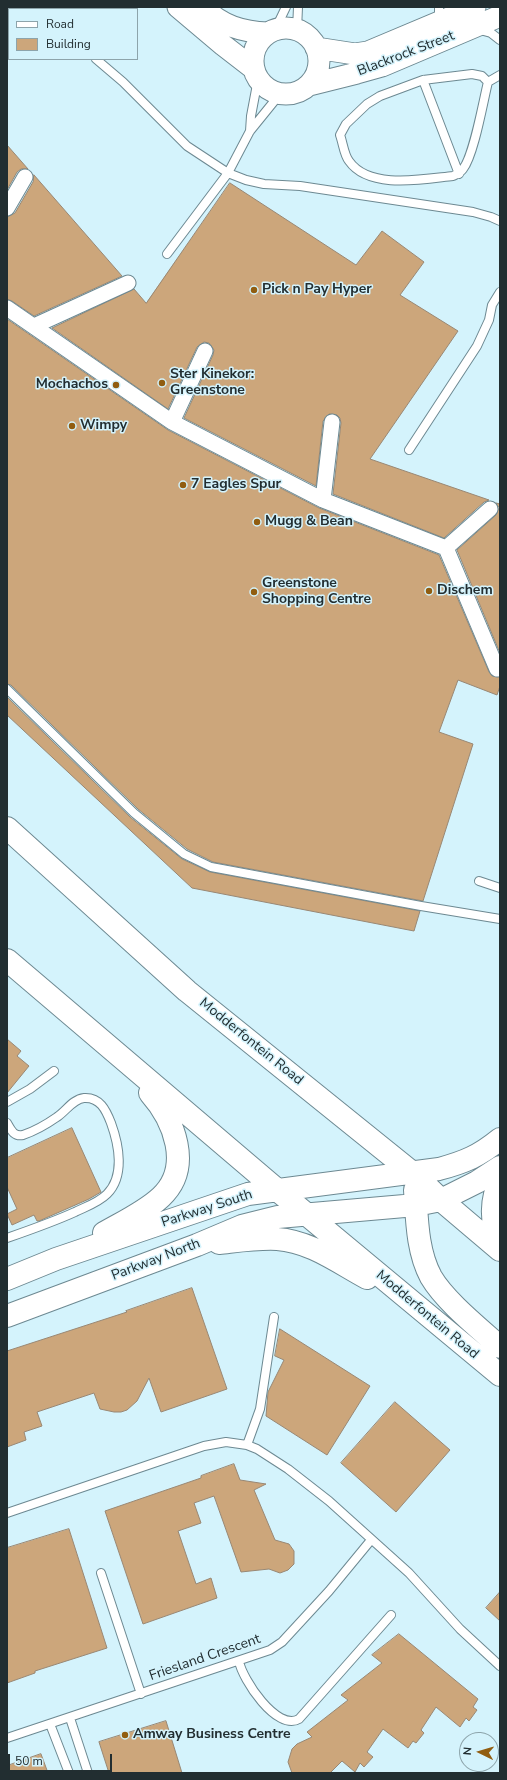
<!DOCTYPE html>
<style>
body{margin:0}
#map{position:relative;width:507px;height:1780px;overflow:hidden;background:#d4f3fc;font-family:"Nunito Sans",sans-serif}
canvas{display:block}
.frame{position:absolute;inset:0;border:8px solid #222e31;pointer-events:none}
.legend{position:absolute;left:8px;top:8px;width:130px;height:52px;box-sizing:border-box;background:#d4f3fc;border:1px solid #8da4ab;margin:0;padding:5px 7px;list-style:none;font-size:12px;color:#222e31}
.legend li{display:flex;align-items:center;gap:8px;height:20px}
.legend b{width:20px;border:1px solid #8da4ab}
.north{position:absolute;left:459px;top:1732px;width:40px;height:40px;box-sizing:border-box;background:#d4f3fc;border:1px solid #8da4ab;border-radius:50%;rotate:275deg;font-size:11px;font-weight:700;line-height:16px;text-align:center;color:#222e31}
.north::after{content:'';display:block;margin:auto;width:14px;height:18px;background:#915d10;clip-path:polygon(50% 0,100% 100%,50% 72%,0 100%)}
.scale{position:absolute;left:8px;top:1754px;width:104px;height:18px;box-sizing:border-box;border:2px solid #222e31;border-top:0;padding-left:5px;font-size:12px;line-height:14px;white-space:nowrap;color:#222e31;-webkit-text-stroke:3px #d4f3fc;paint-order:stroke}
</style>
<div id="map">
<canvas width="507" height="1780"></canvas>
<div class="frame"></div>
<ul class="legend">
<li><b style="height:5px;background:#fff"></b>Road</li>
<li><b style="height:11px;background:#cca67b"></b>Building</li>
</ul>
<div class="north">N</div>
<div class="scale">50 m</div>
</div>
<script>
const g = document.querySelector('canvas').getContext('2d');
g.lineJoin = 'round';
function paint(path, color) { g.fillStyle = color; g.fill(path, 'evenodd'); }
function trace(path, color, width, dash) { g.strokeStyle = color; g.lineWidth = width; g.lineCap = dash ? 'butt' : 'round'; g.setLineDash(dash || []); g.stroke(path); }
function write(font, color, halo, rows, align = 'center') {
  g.font = font + ' "Nunito Sans",sans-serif'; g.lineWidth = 3; g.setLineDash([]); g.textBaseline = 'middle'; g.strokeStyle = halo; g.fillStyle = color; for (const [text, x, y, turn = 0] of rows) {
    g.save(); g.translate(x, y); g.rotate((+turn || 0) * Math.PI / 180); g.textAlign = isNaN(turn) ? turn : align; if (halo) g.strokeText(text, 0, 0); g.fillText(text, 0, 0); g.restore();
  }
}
const building = new Path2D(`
 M7,145l21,24h-7l-4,3 -10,18z
 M34,175l88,101 -88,40 -22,-15 -5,-2v-82l8,-4 18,-31z
 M230,183l126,82 26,-34 42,31 -24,33 58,36 -88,128 119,41 -5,2 -40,36 -111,-44 8,-71 -1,-5 -3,-3 -8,-1 -6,7 -7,65 -132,-68 29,-63 1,-5 -5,-7 -5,-1 -7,5 -29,62 -116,-81 82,-39 12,14z
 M7,319l161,111 151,78 120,47 50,117 3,4 8,1v9l-3,9 -39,-15 -19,52 34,12 -50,157 -210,-39 -26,-13 -49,-40 -127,-124 -4,-1z
 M496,503l4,1v149l-43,-103 39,-35 3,-7z
 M7,697l123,120 52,42 28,13 210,39 -6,20 -222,-43 -185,-173z
 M7,1039l14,12 -4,5 12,10 -22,27z
 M72,1128l29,64 -12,7 -50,22h-2l-3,-6 -22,10 -5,-11 10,-5 -10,-22v-29z
 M192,1288l35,101 -66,23 -12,-34 -12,23 -10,9 -6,2h-7l-14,-3 -6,-16 -57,19 5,14 -18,6 2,8 -19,7v-96l120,-39 -1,-1z
 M280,1329l90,57 -43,69 -61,-39 2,-24 16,-32 -9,-4z
 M395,1402l55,48 -54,62 -55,-49z
 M234,1464l6,16 26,4 -12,6 21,50 14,4 5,7v13l-6,6 -8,3 -11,-4 -28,3 -27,-76 -20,7 7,20 -23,8 18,53 15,-6 6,20 -74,26 -38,-113 96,-33v-2z
 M69,1529l38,119 -72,23v2l-28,10v-135z
 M500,1592v29l-14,-13z
 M399,1634l79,65 -5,8 4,3 -8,11 -3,-3 -6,9 -24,-20 -15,23 3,3 -8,10 -3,-2 -5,7 -25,-19 -16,23 6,5 -9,10 -4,-4 -5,9 -13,-11 -12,12h-38l-4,-11 4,-13 5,-5 15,-7 -5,-5 41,-32 -7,-5 41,-32 -10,-8z
 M166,1721l16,52h-73l-10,-31z
 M41,1754l7,19h-41v-7z`);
const lane = new Path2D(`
 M43,7l2,2
 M439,20v-13
 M275,30l11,-23
 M297,30l1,-23
 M480,30l11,3 9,7
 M96,59l27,23 64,64 41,27 18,7 18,4 36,2 173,26 18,5 9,4
 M423,80l-43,16 -13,8 -21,20 -6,11c3,8 4,20 9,26 20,29 75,18 104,15 4,-2 7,-3 10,-7 11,-14 20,-67 25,-87l12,-7
 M250,131l1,-15 7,-37
 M459,174l-36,-94 49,-6 10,2 6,6
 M167,254l61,-81 22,-42 30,-37
 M409,450l68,-104 12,-26 3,-15 8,-13
 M7,689l127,124 50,41 27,13 210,39 79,13
 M479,881l21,7
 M7,1102l23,-13 24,-18
 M7,1123c4,7 7,14 16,12 12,-4 24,-11 34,-18 9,-6 16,-18 27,-19 16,-1 22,12 27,25 8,22 14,53 -4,71 -9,9 -22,13 -32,18 -22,10 -45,18 -68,26
 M247,1445l13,-36 14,-92
 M7,1513l197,-67 22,-4 21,3 10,4 31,20 41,32 80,72 51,56 40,37
 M101,1573l40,121
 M239,1661c3,18 38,71 60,58l92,-104
 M70,1718l18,55
 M50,1724l19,49
 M7,1738l263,-88 12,-8 47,-51 42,-51`);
const street = new Path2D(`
 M7,208l18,-31
 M7,308l165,114 151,78 123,48 51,121
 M34,326l94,-43
 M172,422l33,-71
 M323,500l9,-78
 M446,548l44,-39`);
const secondary = new Path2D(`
 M178,7l45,38 31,24
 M203,7c18,19 40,25 65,26
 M253 61a33 33 0 1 1 66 0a33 33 0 1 1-66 0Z
 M316,48l39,6 13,-2 107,-45
 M309,85l48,-12 25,-7 118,-50`);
const primary = new Path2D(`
 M7,828l180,163 227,183 27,26 59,50
 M7,960l269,229 224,186
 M500,1182c-9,16 -10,42 0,57
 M415,1190c2,29 2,61 16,87 14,24 48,51 69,70
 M104,1233c19,-11 41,-21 57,-36 32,-30 13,-77 -11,-104
 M219,1243c19,-2 39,-5 58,-4 33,2 62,24 90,39
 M7,1279l49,-20 192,-65 191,-25c26,-7 40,-13 61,-30
 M7,1316l190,-71 45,-19 36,-9 138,-12 25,-5 36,-18 23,-15`);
const markers = [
 [254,290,4,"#915d10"],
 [162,383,4,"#915d10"],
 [116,385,4,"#915d10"],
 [72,426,4,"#915d10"],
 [183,485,4,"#915d10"],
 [257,522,4,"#915d10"],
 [429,591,4,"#915d10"],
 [254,592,4,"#915d10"],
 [125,1735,4,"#915d10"]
];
const streetNames = [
 ["Blackrock Street",406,54,-21],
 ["Modderfontein Road",251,1042,39],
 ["Parkway South",207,1209,-18],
 ["Parkway North",156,1260,-21],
 ["Modderfontein Road",427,1315,40],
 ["Friesland Crescent",205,1658,-19]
];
const poiNames = [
 ["Pick n Pay Hyper",262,290],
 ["Ster Kinekor:",170,375],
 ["Greenstone",170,391],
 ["Mochachos",108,385,"right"],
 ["Wimpy",80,426],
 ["7 Eagles Spur",191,485],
 ["Mugg & Bean",265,522],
 ["Greenstone",262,584],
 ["Shopping Centre",262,600],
 ["Dischem",437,591],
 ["Amway Business Centre",133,1735]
];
paint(building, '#cca67b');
trace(building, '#988774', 1);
trace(lane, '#6d8992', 10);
trace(street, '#6d8992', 17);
trace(secondary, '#6d8992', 23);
trace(primary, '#6d8992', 24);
trace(lane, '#fff', 8);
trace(street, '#fff', 15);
trace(secondary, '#fff', 21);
trace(primary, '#fff', 22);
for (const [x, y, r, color] of markers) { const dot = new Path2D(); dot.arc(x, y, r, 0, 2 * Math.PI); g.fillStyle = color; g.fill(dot); trace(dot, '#d4f3fc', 1.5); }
write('14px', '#222e31', '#d4f3fc', streetNames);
write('bold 14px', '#222e31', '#d4f3fc', poiNames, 'left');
</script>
